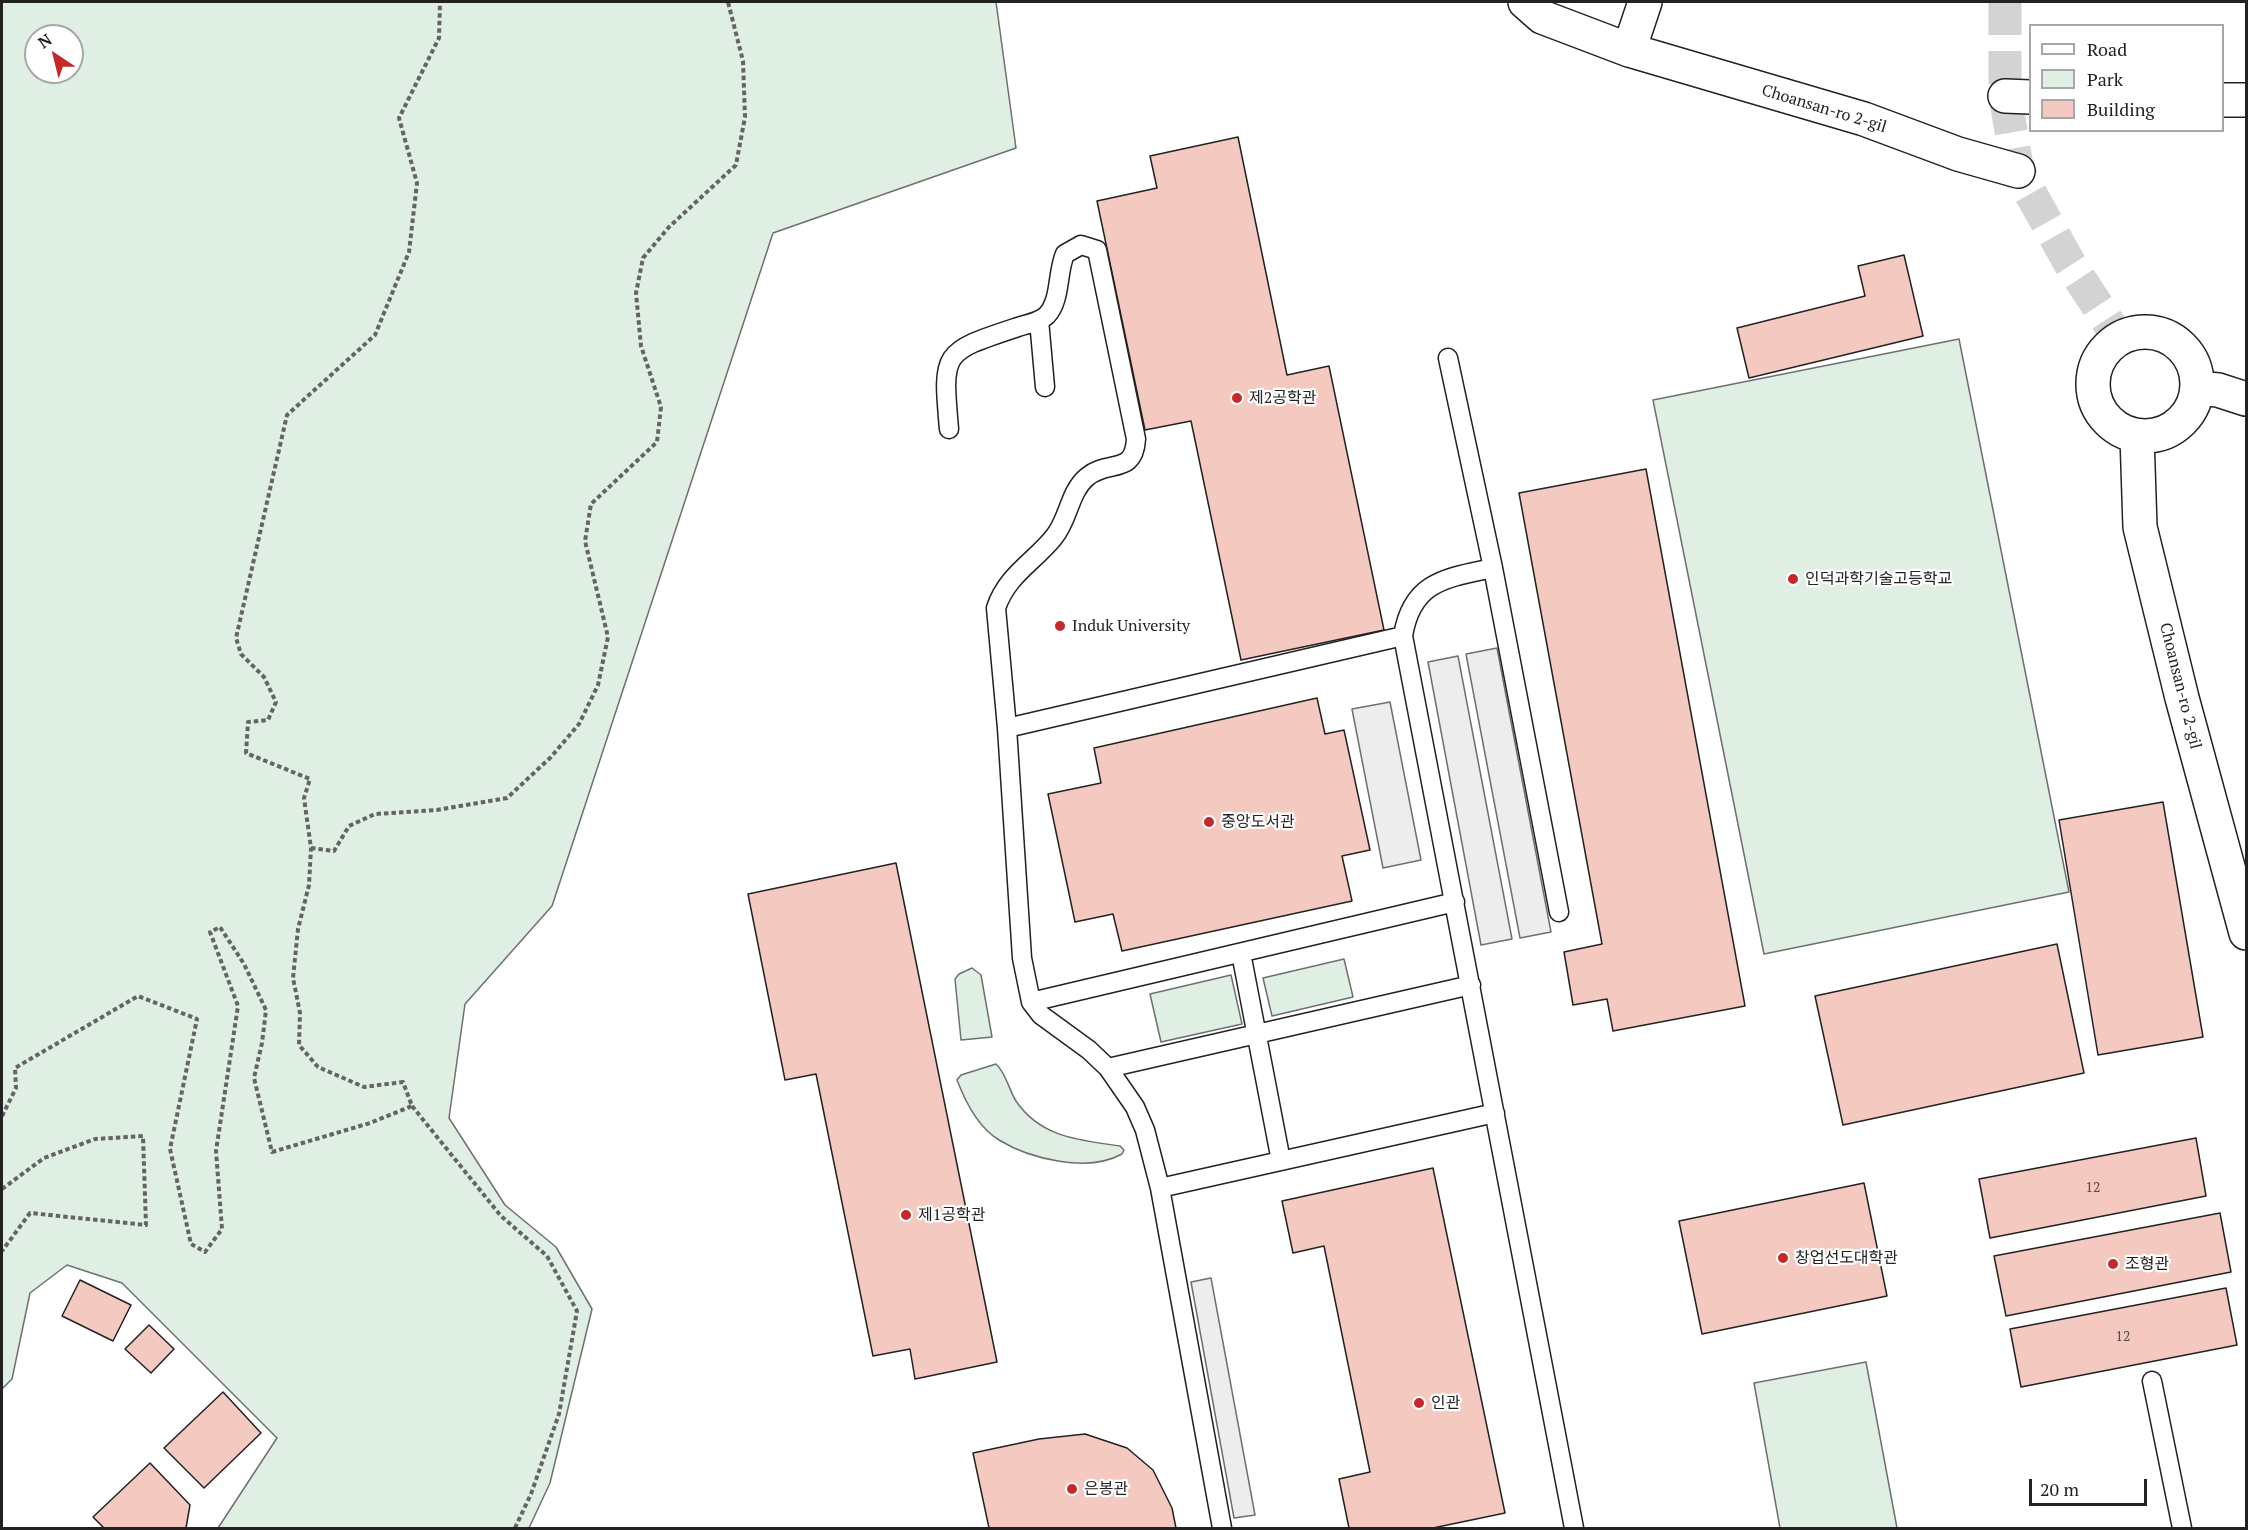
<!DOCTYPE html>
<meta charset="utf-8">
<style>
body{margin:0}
#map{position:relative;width:2248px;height:1530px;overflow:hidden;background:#fff;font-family:"PT Serif",serif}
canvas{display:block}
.frame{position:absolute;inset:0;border:3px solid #222;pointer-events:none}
.legend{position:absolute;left:2029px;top:24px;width:195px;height:108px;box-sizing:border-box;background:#fff;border:2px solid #a7a7a7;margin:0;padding:8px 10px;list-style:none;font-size:18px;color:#222}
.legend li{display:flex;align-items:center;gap:12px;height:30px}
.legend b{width:30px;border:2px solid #a7a7a7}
.north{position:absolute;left:24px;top:24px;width:60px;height:60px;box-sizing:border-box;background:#fff;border:2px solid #a7a7a7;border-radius:50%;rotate:325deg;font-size:16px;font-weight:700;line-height:24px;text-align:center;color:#222}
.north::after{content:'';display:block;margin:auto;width:21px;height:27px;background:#c62828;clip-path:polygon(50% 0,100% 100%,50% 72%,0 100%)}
.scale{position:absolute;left:2029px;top:1479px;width:118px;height:27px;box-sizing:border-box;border:3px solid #222;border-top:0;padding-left:8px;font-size:18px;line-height:21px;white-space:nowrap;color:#222;-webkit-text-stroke:4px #fff;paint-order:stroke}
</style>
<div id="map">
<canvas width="2248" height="1530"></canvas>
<div class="frame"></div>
<ul class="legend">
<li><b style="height:8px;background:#fff"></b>Road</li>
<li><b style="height:16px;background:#e0efe3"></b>Park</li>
<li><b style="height:16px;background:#f3c9c0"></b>Building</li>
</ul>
<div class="north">N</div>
<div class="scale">20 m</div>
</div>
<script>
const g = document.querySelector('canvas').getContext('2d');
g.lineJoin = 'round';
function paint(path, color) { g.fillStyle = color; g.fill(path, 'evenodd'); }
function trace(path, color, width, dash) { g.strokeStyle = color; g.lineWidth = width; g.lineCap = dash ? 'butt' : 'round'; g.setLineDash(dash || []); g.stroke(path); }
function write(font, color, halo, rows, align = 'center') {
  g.font = font + ' "PT Serif","Noto Sans KR",serif'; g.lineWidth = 4.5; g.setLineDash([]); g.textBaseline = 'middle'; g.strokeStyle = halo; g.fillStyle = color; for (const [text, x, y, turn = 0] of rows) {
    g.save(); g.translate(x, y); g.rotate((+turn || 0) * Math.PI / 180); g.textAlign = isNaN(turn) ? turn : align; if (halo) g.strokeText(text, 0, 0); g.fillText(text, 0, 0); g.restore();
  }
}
const green = new Path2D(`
 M2,2h994l20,146 -243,85 -221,673 -87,98 -16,114 56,87 51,42 36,62 -42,174 -21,45h-311l59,-90 -155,-155 -55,-18 -37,28 -18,86 -10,10zM36,36h36v36h-36z
 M1959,339l110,553 -305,62 -111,-554z
 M1344,959l9,38 -81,19 -9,-38z
 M972,968l9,7 11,62 -31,3 -6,-61 4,-5z
 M1231,975l11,49 -81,18 -11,-48z
 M996,1064c10,9 13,26 20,37 25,37 64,39 104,45l4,4 -2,4c-34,19 -92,5 -123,-14 -20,-12 -34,-39 -42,-60l4,-5z
 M1866,1362l31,166h-117l-26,-145z`);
const parking = new Path2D(`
 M1497,648l54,284 -31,6 -54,-284z
 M1458,656l54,283 -31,6 -53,-283z
 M1390,702l31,158 -38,8 -31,-159z
 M1211,1278l44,237 -21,3 -43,-236z`);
const building = new Path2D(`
 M1238,137l49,238 42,-9 55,264 -143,30 -50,-239 -46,9 -48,-229 60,-13 -7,-32z
 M1904,255l19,81 -174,42 -12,-50 128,-32 -7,-30z
 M1646,469l99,537 -132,25 -6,-32 -34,6 -9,-53 38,-8 -83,-451z
 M1317,698l8,36 19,-4 26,120 -28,6 10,45 -230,50 -9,-37 -38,8 -27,-128 53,-11 -7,-35z
 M2163,802l40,235 -105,18 -39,-235z
 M896,863l101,499 -82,17 -5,-30 -37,7 -57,-282 -31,6 -37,-186z
 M2057,944l27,129 -241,52 -28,-129z
 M2196,1138l10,58 -216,42 -11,-59z
 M1433,1168l72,345 -72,15h-84l-10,-49 31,-7 -46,-226 -31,7 -11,-52z
 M1864,1183l23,113 -185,38 -23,-113z
 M2220,1213l11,59 -225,44 -12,-60z
 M80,1280l51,25 -18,36 -51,-25z
 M2226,1288l11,57 -216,42 -11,-58z
 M149,1325l25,24 -23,24 -26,-24z
 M223,1392l38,41 -57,55 -40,-40z
 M1085,1434l42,14 26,22 19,38 4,20h-187l-16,-75 66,-14z
 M150,1463l40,42 -4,23h-82l-11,-11z`);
const tertiaryTunnel = new Path2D(`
 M2005,2v94l13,75 51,91 50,77`);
const path = new Path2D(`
 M311,848l23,3 15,-25 26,-12 62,-4 70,-12 44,-41 28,-33 19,-39 10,-48 -23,-96 6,-37 66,-62 4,-35 -20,-61 -5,-53 7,-35 26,-31 67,-62 9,-48 -2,-56 -15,-59
 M412,1106l89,110 46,40 30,55 -18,103 -28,80 -16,34
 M2,1116l14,-28 -1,-20 123,-72 59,23 -27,130 21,95 14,8 17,-23 -6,-78 22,-145 -28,-74 10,-5 24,37 22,46 -4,33 -8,35 18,74 98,-29 42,-17 -9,-24 -39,5 -46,-20 -19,-22 1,-32 -7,-35 5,-49 11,-44 2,-37 -7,-50 6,-19 -64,-26 2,-31 20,-2 8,-18 -12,-25 -23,-23 -5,-16 51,-223 88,-80 34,-83 8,-69 -18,-65 40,-80 1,-36
 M2,1189l42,-31 51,-19 48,-3 3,89 -116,-12 -28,38`);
const service = new Path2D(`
 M1039,320l6,67
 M1448,358l45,210c-47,10 -81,13 -90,68l171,892
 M949,429c-7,-78 -7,-77 69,-102 9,-3 22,-5 29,-12 14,-15 10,-43 18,-61l16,-9 16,5 39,189c-2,37 -28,20 -49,38 -18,15 -18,42 -33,60 -20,25 -47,38 -58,71l11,120
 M1493,568l66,344
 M1241,953l40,208
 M1031,1002l424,-100
 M1108,1068l363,-83
 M1160,1188l335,-75
 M2152,1381l30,147
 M1222,1528l-62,-340 -15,-58 -10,-23 -27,-39 -19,-18 -48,-35 -10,-13 -9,-44 -15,-230 396,-92`);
const minor = new Path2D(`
 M1525,2l17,15 87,33 235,69 94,35 60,17
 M1629,50l16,-48
 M2005,96l25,1
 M2222,100h24`);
const tertiary = new Path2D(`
 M2093 384a52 52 0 1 1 104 0a52 52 0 1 1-104 0Z
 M2198,388l20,2 28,9
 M2137,436l3,91 42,171 64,235`);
const markers = [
 [1237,398,6,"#c62828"],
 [1793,579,6,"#c62828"],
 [1060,626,6,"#c62828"],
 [1209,822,6,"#c62828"],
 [906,1215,6,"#c62828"],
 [1783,1258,6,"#c62828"],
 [2113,1264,6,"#c62828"],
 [1419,1403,6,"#c62828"],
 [1072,1489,6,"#c62828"]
];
const numberNames = [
 ["12",2093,1188],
 ["12",2123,1337]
];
const streetNames = [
 ["Choansan-ro 2-gil",1824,109,17],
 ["Choansan-ro 2-gil",2180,686,76]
];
const poiNames = [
 ["제2공학관",1249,398],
 ["인덕과학기술고등학교",1805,579],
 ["Induk University",1072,626],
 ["중앙도서관",1221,822],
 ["제1공학관",918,1215],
 ["창업선도대학관",1795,1258],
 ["조형관",2125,1264],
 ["인관",1431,1403],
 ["은봉관",1084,1489]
];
paint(green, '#e0efe3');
trace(green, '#6f6f6f', 1.5);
paint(parking, '#ededed');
trace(parking, '#6f6f6f', 1.5);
paint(building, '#f3c9c0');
trace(building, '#222', 1.5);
trace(tertiaryTunnel, '#d3d3d3', 33, [33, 16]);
trace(service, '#222', 21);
trace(minor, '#222', 36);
trace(tertiary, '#222', 36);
trace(path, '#646464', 4, [4.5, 3]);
trace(service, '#fff', 18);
trace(minor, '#fff', 33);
trace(tertiary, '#fff', 33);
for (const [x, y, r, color] of markers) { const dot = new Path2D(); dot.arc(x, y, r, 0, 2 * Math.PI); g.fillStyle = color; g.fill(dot); trace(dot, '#fff', 2); }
write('14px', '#564c4a', null, numberNames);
write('16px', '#222', '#fff', streetNames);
write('16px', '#222', '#fff', poiNames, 'left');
</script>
